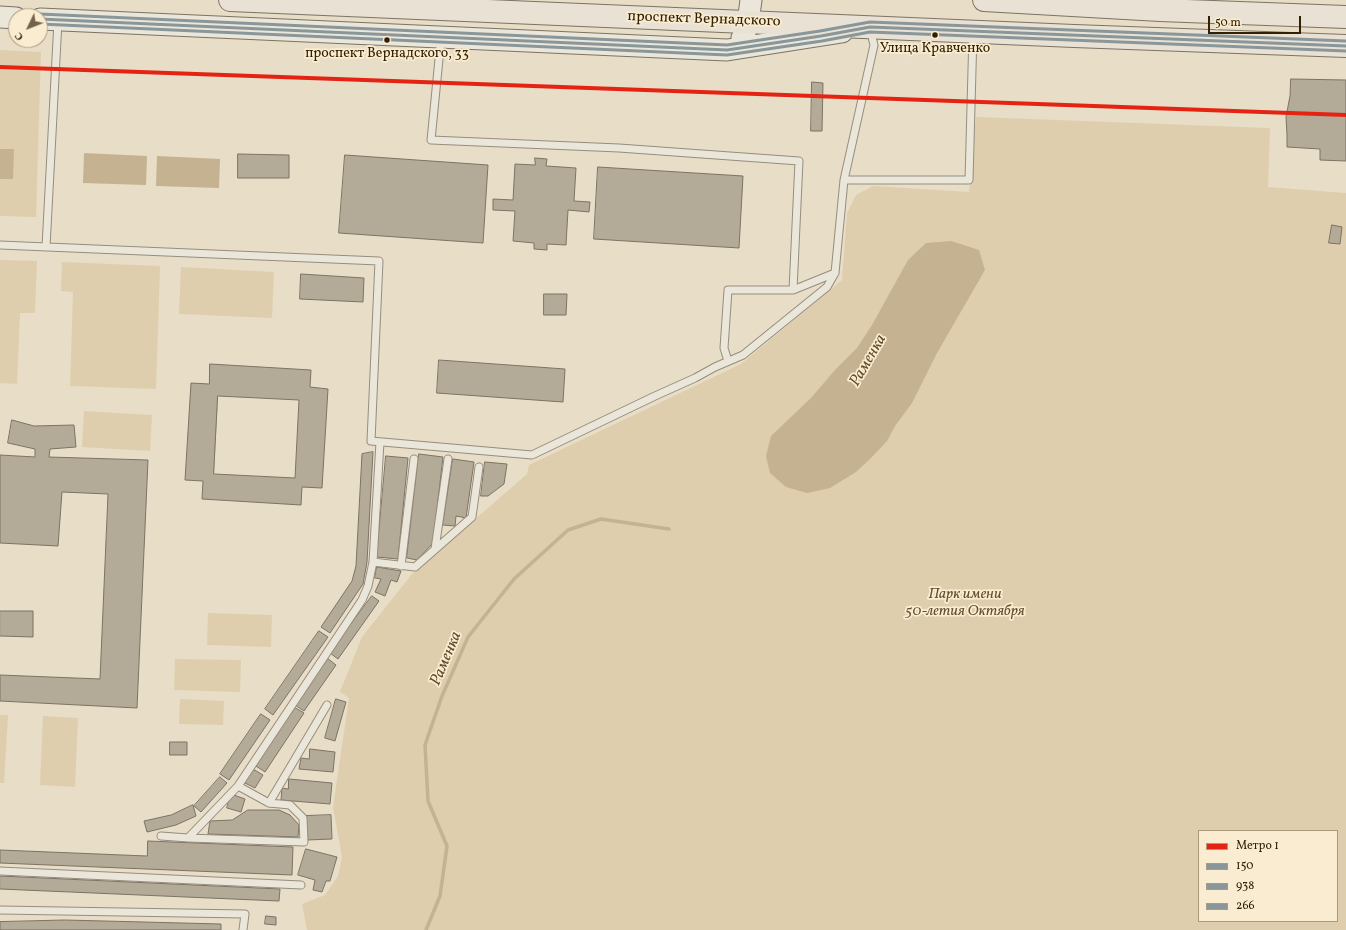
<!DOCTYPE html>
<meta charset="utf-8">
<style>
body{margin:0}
#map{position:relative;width:1346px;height:930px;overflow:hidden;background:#e8ddc6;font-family:Vollkorn,serif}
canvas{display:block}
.legend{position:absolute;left:1198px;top:830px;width:140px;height:92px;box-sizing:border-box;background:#faecd0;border:1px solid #aa9a7e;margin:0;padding:5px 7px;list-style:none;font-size:12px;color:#332003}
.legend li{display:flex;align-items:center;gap:8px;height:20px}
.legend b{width:20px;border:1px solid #aa9a7e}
.north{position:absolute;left:8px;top:8px;width:40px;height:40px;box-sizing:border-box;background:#faecd0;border:1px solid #aa9a7e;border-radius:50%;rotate:227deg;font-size:11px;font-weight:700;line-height:16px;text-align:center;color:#332003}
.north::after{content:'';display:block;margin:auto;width:14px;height:18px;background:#726247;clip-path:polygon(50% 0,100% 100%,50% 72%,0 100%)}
.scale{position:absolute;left:1208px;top:16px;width:93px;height:18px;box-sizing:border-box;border:2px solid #332003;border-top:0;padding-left:5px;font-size:12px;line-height:14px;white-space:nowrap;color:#332003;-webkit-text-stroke:3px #faecd0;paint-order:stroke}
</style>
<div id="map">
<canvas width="1346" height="930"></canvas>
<ul class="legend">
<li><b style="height:5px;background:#e42313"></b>Метро 1</li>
<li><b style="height:5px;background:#89979a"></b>150</li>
<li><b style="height:5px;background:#89979a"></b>938</li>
<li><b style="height:5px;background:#89979a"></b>266</li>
</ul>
<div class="north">С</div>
<div class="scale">50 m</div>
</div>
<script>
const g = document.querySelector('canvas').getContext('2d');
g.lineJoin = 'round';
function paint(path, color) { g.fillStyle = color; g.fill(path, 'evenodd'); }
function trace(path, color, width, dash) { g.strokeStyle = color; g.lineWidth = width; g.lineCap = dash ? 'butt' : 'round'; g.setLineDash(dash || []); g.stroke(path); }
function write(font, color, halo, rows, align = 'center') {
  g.font = font + ' Vollkorn,serif'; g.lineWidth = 3.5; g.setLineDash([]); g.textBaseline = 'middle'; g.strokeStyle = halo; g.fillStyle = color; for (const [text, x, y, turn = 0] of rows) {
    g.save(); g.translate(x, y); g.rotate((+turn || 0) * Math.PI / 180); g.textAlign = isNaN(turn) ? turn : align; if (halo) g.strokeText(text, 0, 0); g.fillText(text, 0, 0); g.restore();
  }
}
const green = new Path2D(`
 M0,50l41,2 -5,165 -36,-1z
 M976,117l294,11 -2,59 78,6v737h-1039l-5,-26 23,-9 13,-19 4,-19 -9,-50 16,-109 -9,-6 22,-55 50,-63 115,-100 2,-9 212,-101 101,-84 5,-67 9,-18 17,-9 96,6zM1199,831h138v90h-138z
 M0,260l37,1 -2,52h-15l-3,71 -17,-1z
 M62,262l98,4 -4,123 -86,-3 3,-94 -12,-1z
 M181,267l93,5 -2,46 -93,-4z
 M84,411l68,4 -2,36 -68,-4z
 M208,613l64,2 -1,32 -64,-2z
 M175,659l66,1 -1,32 -66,-2z
 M180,699l44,2 -1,24 -44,-1z
 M0,715h8l-4,68h-4z
 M43,716l35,2 -3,69 -35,-2z`);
const water = new Path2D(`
 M0,149h14l-1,30h-13z
 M84,153l63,3 -1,29 -63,-2z
 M157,156l63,3 -1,29 -63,-2z
 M951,241l28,9 6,20 -48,83 -25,50 -17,23 -8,15 -16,17 -15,14 -26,16 -23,5 -21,-6 -16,-14 -4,-17 5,-20 40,-38 24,-28 22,-22 15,-23 36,-65 18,-17z`);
const stream = new Path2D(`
 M426,930l14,-34 7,-50 -19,-45 -3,-56 17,-49 26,-59 46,-58 54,-49 33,-11 68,10`);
const building = new Path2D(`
 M1291,79l55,1v81l-26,-1v-11l-33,-2v-12l-1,-18 4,-21z
 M812,82l11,1 -1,48h-11z
 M238,154l51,1v23h-51z
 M345,155l143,10 -5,78 -144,-10z
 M535,158l12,1 -1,7 30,2 -2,33 16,1 -1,10 -21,-2 -2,35 -19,-1v6l-13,-1v-6l-21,-2 2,-30 -22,-1v-11l20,1 2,-36 20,1z
 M598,167l145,9 -4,72 -145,-9z
 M1332,225l10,2 -2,17 -11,-1z
 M301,274l63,4 -1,24 -63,-3z
 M544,294h23l-1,21h-22z
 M439,360l126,9 -2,33 -126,-9z
 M210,364l101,6 -1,17 18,2 -6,99 -20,-1 -1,18 -99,-6 1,-18 -18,-1 6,-97 18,1zM218,396l81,4 -4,78 -81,-4z
 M12,420l22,6 40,-1 2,22 -26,2 -1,8 99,3 -11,248 -137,-7v-26l100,4 8,-185 -46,-2 -4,54 -58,-3v-88l35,2v-8l-27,-6z
 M373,452l-6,110 -4,22 -33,49 -9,-6 31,-46 4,-15 6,-112z
 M419,454l24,3 -10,86 -16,17 -10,-2z
 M386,456l22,2 -10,101 -21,-2z
 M453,459l21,3 -8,56 -10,-2 -1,10 -12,-1z
 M485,462l22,2 -3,20 -16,12h-7z
 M377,567l24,4 -4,11 -6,-2 -6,16 -10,-4 6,-13 -6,-1z
 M372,596l7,5 -41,58 -8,-6z
 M0,611h33v26l-33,-1z
 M319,631l9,6 -55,78 -8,-6z
 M327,658l9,7 -32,46 -9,-6z
 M336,699l10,3 -11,39 -10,-3z
 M294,707l10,6 -39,59 -9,-6z
 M261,714l9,6 -41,60 -9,-6z
 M170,742h17v13h-17z
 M310,749l25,3 -2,20 -34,-3 2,-11 8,1z
 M253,769l10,6 -8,13 -10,-5z
 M220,777l7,6 -26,29 -7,-6z
 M289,779l43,4 -2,21 -49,-4 1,-12 6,1z
 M231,794l14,5 -4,13 -14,-4z
 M193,805l3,11 -20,9 -29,7 -3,-11 27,-6z
 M248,810h31l11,5 9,10 -1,12 -90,-3 2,-13 22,-1z
 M331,815l1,24 -25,1 -1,-24z
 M148,841l145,6 -1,28 -292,-12v-13l147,6z
 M306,849l31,8 -7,24h-4l-4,11 -9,-2 2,-10 -17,-5z
 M0,876l280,13 -1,12 -279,-12z
 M266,916l10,1v8l-11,-1z
 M65,920l156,4v6h-221v-8z`);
const lane = new Path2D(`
 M441,39l-10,101 188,8 180,13 -6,129 42,-17
 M844,180h125l4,-147
 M0,245l379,16 -8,180 161,14 123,-59 40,-18 20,-11 28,-12 84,-68 8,-14 9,-93 30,-135 -4,-16
 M46,247l12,-226
 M728,361l-4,-13 4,-58h65
 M435,549l13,-90
 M373,562l42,5 57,-50 7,-50
 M401,566l13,-107
 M238,786l31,17 58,-98
 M269,803l21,2 13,13 1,24 -116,-4 50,-52 124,-186 6,-14 5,-24 7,-120
 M161,836l27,2
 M0,871l301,14
 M0,910l245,4 -2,16`);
const secondary = new Path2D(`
 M0,17l16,1
 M40,19l687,31 115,-18
 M742,38c7,-11 7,-25 9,-38`);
const primary = new Path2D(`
 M230,0l844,36 272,10
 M984,0l176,10 186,7`);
const bus1 = new Path2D(`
 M40,19l687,31 94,-14 49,-9 476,19`);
const bus2 = new Path2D(`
 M40,24l687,31 95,-14 48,-9 476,19`);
const bus3 = new Path2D(`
 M40,14l687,31 93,-14 50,-9 476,19`);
const metro1 = new Path2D(`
 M0,67l1346,48`);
const markers = [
 [935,35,3.5,"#332003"],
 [387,40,3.5,"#332003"]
];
const busNames = [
 ["Улица Кравченко",935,49],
 ["проспект Вернадского, 33",387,54]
];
const streetNames = [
 ["проспект Вернадского",704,20,2]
];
const parkNames = [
 ["Парк имени",965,595],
 ["50-летия Октября",965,612]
];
const waterNames = [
 ["Раменка",869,361,-60],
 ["Раменка",447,659,-67]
];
paint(green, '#decead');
paint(water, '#c4b291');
trace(stream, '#c4b291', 3.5);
paint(building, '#b3aa98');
trace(building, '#7c7364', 1);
trace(lane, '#968d7d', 9);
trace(secondary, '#7c7364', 23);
trace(primary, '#7c7364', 24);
trace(lane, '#ebe6da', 7);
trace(secondary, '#ebe6da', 21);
trace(primary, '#e8e1d4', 22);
trace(bus1, '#89979a', 3);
trace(bus2, '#89979a', 3);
trace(bus3, '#89979a', 3);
trace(metro1, '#e42313', 4);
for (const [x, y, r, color] of markers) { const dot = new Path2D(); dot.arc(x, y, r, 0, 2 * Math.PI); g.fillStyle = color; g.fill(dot); trace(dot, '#faecd0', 1.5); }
write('14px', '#332003', '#faecd0', busNames);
write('15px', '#332003', '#faecd0', streetNames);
write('italic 15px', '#645030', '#faecd0', parkNames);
write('italic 16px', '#604d2d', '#faecd0', waterNames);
</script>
